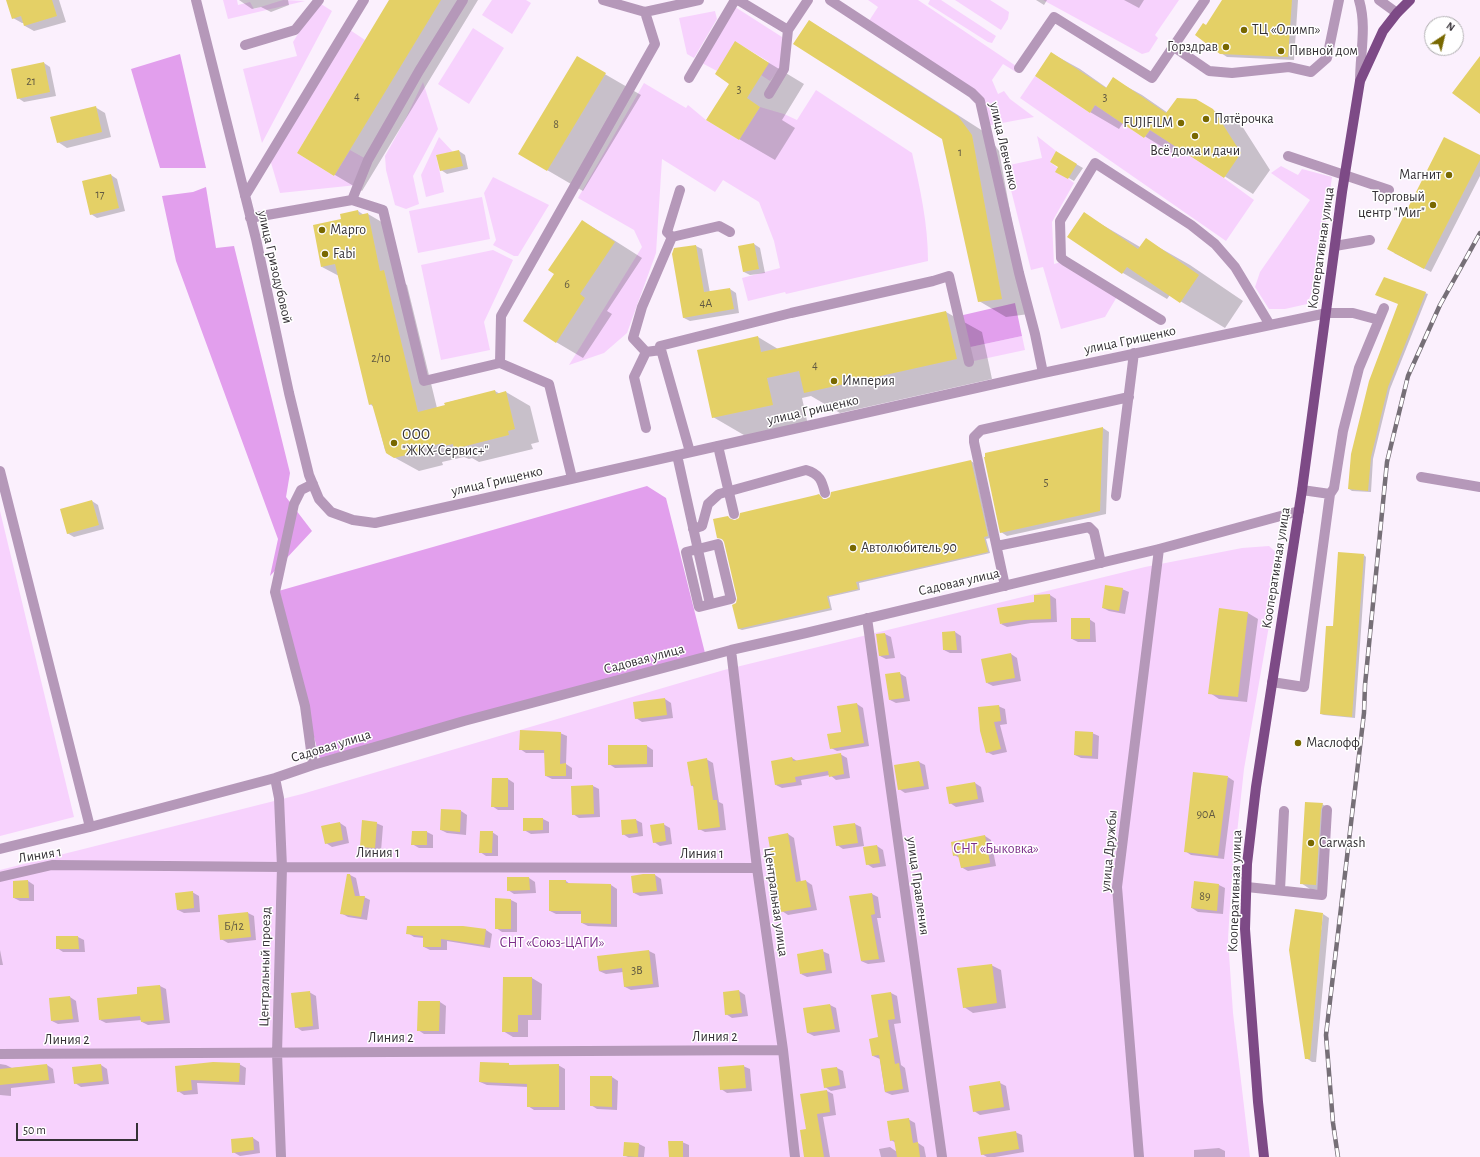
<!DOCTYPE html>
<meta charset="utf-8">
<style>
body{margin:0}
#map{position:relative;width:1480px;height:1157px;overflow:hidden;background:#fbf0fd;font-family:"Alegreya Sans",sans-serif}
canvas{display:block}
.north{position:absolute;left:1424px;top:16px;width:40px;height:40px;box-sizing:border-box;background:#fff;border:1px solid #aeadaf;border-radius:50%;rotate:35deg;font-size:11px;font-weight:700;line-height:16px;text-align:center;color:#353136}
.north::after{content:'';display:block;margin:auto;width:14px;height:18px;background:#786800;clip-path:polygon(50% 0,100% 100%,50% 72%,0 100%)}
.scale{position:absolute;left:16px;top:1123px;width:122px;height:18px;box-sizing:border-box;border:2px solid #353136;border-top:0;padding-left:5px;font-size:12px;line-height:14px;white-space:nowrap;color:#353136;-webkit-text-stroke:3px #fff;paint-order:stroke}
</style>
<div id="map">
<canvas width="1480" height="1157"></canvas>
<div class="north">N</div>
<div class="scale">50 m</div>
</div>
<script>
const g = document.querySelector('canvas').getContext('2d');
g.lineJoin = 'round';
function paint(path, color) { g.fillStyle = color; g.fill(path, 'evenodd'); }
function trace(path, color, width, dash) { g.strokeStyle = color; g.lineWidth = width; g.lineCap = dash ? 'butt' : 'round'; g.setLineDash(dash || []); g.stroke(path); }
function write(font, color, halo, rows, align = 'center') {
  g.font = font + ' "Alegreya Sans",sans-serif'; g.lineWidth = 3; g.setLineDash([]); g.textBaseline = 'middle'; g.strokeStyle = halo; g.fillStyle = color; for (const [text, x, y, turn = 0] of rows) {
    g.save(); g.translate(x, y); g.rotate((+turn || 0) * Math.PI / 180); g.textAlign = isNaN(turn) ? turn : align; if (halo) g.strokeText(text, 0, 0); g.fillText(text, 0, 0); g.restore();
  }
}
const green = new Path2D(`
 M223,0h14l1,5 12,-3 4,7 29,-9 22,1 -77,18z
 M492,0h34l5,3 -19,31 -30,-19z
 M868,0h50l101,68 -3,4 -13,-8 -11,16 6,14 6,-3 6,8 24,18 -48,9 -6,-25 -113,-77 11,-17z
 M930,0h11l55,36 -4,7 -4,-1 -60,-38z
 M955,0h35l19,12 -1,7 -7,11z
 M1043,0h136l-24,35 3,3 -9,14 -7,2z
 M318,2l14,9 -70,132 -19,-74 54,-13 -4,-14z
 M732,5l50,32 -1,30 -11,14 -9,-6 8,-13 -33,-20 -19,29 -17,-9z
 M715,11l2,8 -23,39 -7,-4 -8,-36z
 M347,28l18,12 -68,113 37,23 16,-26 18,10 -11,25 -77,8 -11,-37z
 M473,28l31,20 -35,56 -31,-20z
 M1035,76l55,37 5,-8 49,33 6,-8 74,48 30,22 -28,41 -206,-143z
 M423,82l15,47 -25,47 6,28 -13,5 -11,-4 -9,-35 -1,-14 19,-34z
 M644,83l42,25 2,-3 18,15 33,20 21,-33 24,7 13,6 19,-30 96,63c8,35 16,71 16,108l-142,33 -1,-2 -37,9 -6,-23 38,-10 -6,-27 -15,-39 -36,-22 -8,12 -53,-33 -6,94 -29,80 -23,20 -35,12 73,-118 -8,-17 -56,-32z
 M1037,136l19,15 -6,11c9,6 15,15 24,21l-22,39 2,42 11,-3 53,34 -13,22 -44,12 -18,-62 -12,3 -26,-104 37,-8z
 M439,137l14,15 -17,3 8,37 -18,5 -5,-22z
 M1281,166l17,9 4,-6 30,8 -14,100 -11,27 -22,5h-16l-14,-22 5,-15 50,-72 -39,-27z
 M493,177l56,28 -31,51h-4l-21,-11 3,-5 -12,-47z
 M482,197l8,42 -72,14 -9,-42z
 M493,250l20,10 -29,62 6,28 -49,10 -20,-95z
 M1022,336l3,14 -56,12 -3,-14z
 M0,511l74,306 -74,19z
 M1269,546l12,11 -37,212 -13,119 -3,51 5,74 17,144h-1250v-287l302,-76 422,-124 421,-103 97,-19z`);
const forest = new Path2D(`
 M180,54l26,114h-46l-29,-99z
 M206,187l10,61 18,-2 56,227 -4,24 26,34 -42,45 8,-37 -102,-278 -14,-65 31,-4z
 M1015,303l7,33 -56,12 -7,-32z
 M647,486l19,12 40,159 -385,106 -46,-171z`);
const shadow = new Path2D(`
 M7,0h52l7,22 -32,9 -9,-5 -1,-3h-2l-9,-5z
 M239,0h49l1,5 -18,7 -10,-5 -9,2z
 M391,0h87l-116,191 -64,-38z
 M1036,0h11l-3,5z
 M1124,0h20l-5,8z
 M1223,0h75l-4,60 -67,-3 -6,-4 -14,-27z
 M809,21l27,16 150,96 13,18 30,163 -23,3 -27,-16 -36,-162z
 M736,43l68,41 -22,36 13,8 -20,32 -36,-21 -8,-56z
 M1051,53l29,16 27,19 6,-9 29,16 26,18 45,-3 29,16 28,44 -17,24 -75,-47 -4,7 -51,-31 -4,6 -29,-17z
 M577,58l64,37 -58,96 -36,-21z
 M44,63l6,4 6,29 -32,6 -6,-4z
 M95,107l10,6 6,24 -44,11 -9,-6z
 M459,151l6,4 3,14 -21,5 -6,-4z
 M1057,153l26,15 -9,13 -17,-10 2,-4z
 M1480,156v20l-49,96 -37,-19z
 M111,175l6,4 8,32 -28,7 -6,-4z
 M358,211l6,4 4,-1 24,14 11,54 4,3 30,123 9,-2 -1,-3 50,-12 5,3 6,-2 24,14 9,36 -8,2 2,5 -54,13 -7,-4 -3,1 -5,-2 -22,5 1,3 -24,6 -31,-17 -3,-4 -11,-43 -4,-3 -31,-128 -17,-9 20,-47z
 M1084,214l56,33 6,-7 44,25 53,36 -18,27 -55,-33 -3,4 -44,-26 -54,-37z
 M582,221l27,16 33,21 -35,53 5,3 -29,44 -27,-16v-68z
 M754,244l6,4 5,25 -15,2 -6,-3 -4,-25z
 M696,246l6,3 8,44 20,-4 6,4 3,20 -49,8 -6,-3z
 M1425,293l3,1 -38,95 -17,70 -2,33 -19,-1 -3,-2 3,-35z
 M946,312l36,20 10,47 -152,34 -29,-17 -9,2 6,27 -59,13 -36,-21 45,-80 20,12z
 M1103,428l6,4 -3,82 -99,22 -6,-4 -15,-78z
 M971,461l3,2 16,75 -4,1 4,14 -131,30 1,7 -31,7 3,13 -90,20 -3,-1 -2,-25 1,-6 -14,-58 -3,-1 7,-22 7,4 86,-24 3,3z
 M92,501l6,4 6,24 -30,8 -7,-4z
 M1364,555l2,2 -11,161 -31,-3 -3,-1 13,-87z
 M1122,589l7,3 -4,22 -16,-3 -6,-3z
 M1050,595l6,4 1,23 -26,1 -24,4 -6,-3z
 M1220,610l28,3 10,6 -11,83 -28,-3 -9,-6z
 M1089,619l6,4 1,19h-18l-6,-3z
 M955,632l6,4 1,17h-12l-6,-3 -1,-17z
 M885,634l6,3 4,21 -9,1 -6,-3z
 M1011,654l6,4 4,23 -28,5 -6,-3z
 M899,673l7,4 4,24 -14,2 -6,-3z
 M665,699l6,4 2,15 -31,4 -6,-4z
 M857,704l6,4 6,38 -32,5 -6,-3 11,-15z
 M998,706l7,3 2,15 -7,1 7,27 -14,3 -6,-3 -8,-44z
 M560,733l7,3 -1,28 6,4v11h-20l-6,-3 -1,-23h-19l-6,-4z
 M1092,733l7,3 -1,23 -17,-1 -6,-3z
 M647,746l6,4v17l-38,1 -6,-4z
 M840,754l7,4 3,20 -14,2 -6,-5 -29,5 1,5 -20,3 -6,-3 16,-27 5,3z
 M706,759l7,4 6,39 4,2 3,26 -21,2 -6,-3 -5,-42 -3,-2z
 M919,762l6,3 4,24 -24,4 -6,-4 -4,-23z
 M1228,777l6,4 -10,78 -33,-4 -6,-4z
 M493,779h15l6,4v27h-16l-6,-4z
 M975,783l6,4 3,15 -28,5 -6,-4 -2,-15z
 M593,786l6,3 1,28 -21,1 -6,-4z
 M1322,804l10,6 -2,5 -5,75 -15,-1 -9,-6z
 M461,811l6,4 -1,20 -19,-2 -6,-3z
 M543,819l6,3v11l-18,1 -7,-4z
 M636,820l6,3 1,13 -14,2 -6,-4z
 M340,823l6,4 3,16 -17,4 -6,-4z
 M376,823l7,3 -2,25 -14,-1 -6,-3z
 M663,824l7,4 2,16 -12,2 -6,-4z
 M855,824l6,3 3,19 -21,3 -6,-4z
 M412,832h15l6,3v13h-14l-7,-4z
 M492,832l6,4v20h-12l-6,-4z
 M788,834l6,4 7,44 5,-1 6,4 5,25 -29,5 -6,-4z
 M985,836l6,4 5,26 -28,5 -7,-4 -1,-9 -6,-3z
 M877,846l6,4 3,16 -13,2 -6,-4z
 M350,875l6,3 4,19h4l6,3 -3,20 -19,-3 -7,-4z
 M655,875l6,4 2,15 -23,2 -6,-3z
 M529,878l6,4 1,11 -22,1 -6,-4z
 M28,881l6,4v16h-14l-6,-3v-16z
 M566,881l5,4h40l6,4v38l-29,-1 -6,-3v-9h-26l-6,-3z
 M1219,885l6,3 -2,26 -25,-2 -6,-4z
 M192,892l7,4 1,16 -16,1 -6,-3z
 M872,894l6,3 3,21h-4l8,44 -17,2 -7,-3z
 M511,900l6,3v29h-15l-6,-4z
 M248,913l6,3 2,24 -28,3 -7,-4z
 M1323,914l6,4 -13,144h-4l-6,-4z
 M463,927l23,3 6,4 -2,14 -43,-7v9h-17l-6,-3v-9l-10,-1 -6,-4z
 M57,937h21l6,3 1,12h-22l-6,-4z
 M0,950l3,15h-3z
 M649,951l6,3 4,33 -28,3 -6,-3 -2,-15 -17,2 -7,-3 -1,-14z
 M822,951l7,3 3,19 -25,4 -6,-3z
 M991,965l10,5 5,38 -33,5 -9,-6z
 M532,978l10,6 -1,36h-13v17h-15l-10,-6z
 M160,986l6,3 4,34 -22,2 -6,-3v-2l-36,3 -6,-3 39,-25z
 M739,991l6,4 3,21 -16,2 -6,-4z
 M309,992l7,4 3,33 -17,2 -6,-4z
 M891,993l6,3 4,27 -7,1 7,41 4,3 4,24 -17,3 -7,-3 -5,-33 -7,-3 7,-18z
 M70,997l6,4 3,21 -21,2 -6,-3 -2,-22z
 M419,1002h21l6,4 -1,28h-21l-6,-4z
 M830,1005l6,3 4,24 -26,4 -6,-3 -4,-24z
 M0,1064l6,1 6,3 35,-3 6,4 2,14 -44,5v8l-11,-1z
 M239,1064l7,4 -1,17 -48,-2 1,11 -14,1 -6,-4 -2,-24z
 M508,1064l3,2 47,-1 7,4v41h-31l-6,-4v-19l-41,-2 -7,-3z
 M101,1065l6,4 2,15 -28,3 -6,-4z
 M743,1066l7,3 2,22 -25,2 -6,-4z
 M837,1068l6,3 3,17 -15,3 -6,-4 -3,-17z
 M612,1077l6,4 -1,29 -20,-1 -6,-4z
 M1000,1083l6,3 4,24 -30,5 -6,-4z
 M827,1091l6,3 3,21 -13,2 7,40h-25l2,-27z
 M908,1119l7,4 3,20 6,4 2,10h-45l-2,-8 11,-2 7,5 -1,-9 -5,-3z
 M1015,1132l7,3 2,17 -29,5h-8l-5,-3z
 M253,1138l6,4 1,11 -20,3 -7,-4z
 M682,1142l7,3v12h-19z
 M639,1144l6,3 -1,10h-16l-4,-2z
 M1219,1148l6,3v6h-31v-7z`);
const building = new Path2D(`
 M6,0h46l5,16 -33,10 -3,-10 -9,3z
 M389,0h52l-107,176 -37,-23z
 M1222,0h70l-4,57 -68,-3 -25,-19 8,-12 3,2z
 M809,20l149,96 14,19 30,164 -24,3 -36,-163 -149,-95z
 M735,41l34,22 -22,35 13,9 -21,33 -33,-20 23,-36 -14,-10z
 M1051,52l55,36 7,-11 53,36 11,-15 19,1 17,10 28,44 -17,25 -74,-48 -6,8 -49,-33 -5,8 -55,-37z
 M577,56l29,17 -59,98 -29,-17z
 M1480,56v58l-28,-21z
 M44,62l6,30 -33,7 -6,-30z
 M96,106l6,26 -45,11 -7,-26z
 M1444,137l36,18v5l-56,109 -37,-20z
 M459,150l4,16 -23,5 -4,-16z
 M1056,151l21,13 -9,15 -13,-7 3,-5 -8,-5z
 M111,174l8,34 -29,7 -8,-34z
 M358,210l1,5 9,-2 12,58 4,-1 34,142 27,-7 -1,-2 51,-13 1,4 10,-3 9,38 -7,2 1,4 -55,14 -1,-5 -9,2 -1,-3 -25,6 1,3 -25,6 -8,-5 -14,-49 -3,1 -34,-141 -14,3 -8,-42 28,-6 -1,-5z
 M1084,212l54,37 8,-11 53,37 -19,28 -53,-36 -5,7 -55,-37z
 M582,220l33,22 -35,52 5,4 -29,45 -33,-22 31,-47 -6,-4z
 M754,243l5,26 -16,3 -5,-26z
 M696,245l8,47 26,-4 4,21 -51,9 -11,-64 2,-6z
 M1384,277l42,15 -38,95 -17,70 -3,34 -20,-2 3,-35 18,-73 29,-77 -23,-9z
 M946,311l11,48 -153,34 -5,-22 -32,7 6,27 -61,13 -15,-68 61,-14 3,16z
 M1103,427l-3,84 -100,22 -16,-76h1v-4z
 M971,460l17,76 -4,1 4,15 -132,30 2,7 -31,7 3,12 -92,21 -6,-24 4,-2 1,-5 -13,-56 -2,-3 -5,-1 -4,-19 15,-3 2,3 5,1 4,-2 1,-5 76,-18 3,-1 4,5h3l4,-2 1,-5z
 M92,500l7,25 -32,9 -7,-25z
 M1338,552l26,2 -12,163 -32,-3 6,-88h7z
 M1105,585l18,3 -4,23 -17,-3z
 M1050,594l1,25 -27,1 -24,4 -3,-16 37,-6v-7z
 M1219,608l29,4 -10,85 -30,-3z
 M1071,618h19v21h-19z
 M955,631l2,19h-14l-1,-18z
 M885,633l4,22 -10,1 -3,-22z
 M1011,653l4,25 -29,5 -5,-24z
 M900,672l4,26 -15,2 -4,-26z
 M665,698l2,17 -32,4 -2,-17z
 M857,703l7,40 -34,6 -3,-15 14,-2 -4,-26z
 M999,705l2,16 -7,1 7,27 -15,4 -6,-22 -2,-24z
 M520,730l41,2 -1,32 6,-1v13h-21l-1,-26h-25z
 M1075,731l18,1 -1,24 -18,-1z
 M608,745h39v19l-39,1z
 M841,753l3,21 -15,3 -1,-6 -33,6 1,5 -21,3 -4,-24 21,-4 1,4z
 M707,758l6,42h4l3,27 -22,3 -5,-45 -2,1 -4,-24z
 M919,761l5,25 -26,4 -4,-25z
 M1193,772l35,4 -10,80 -34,-4z
 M492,778h16v29h-17z
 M975,782l3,17 -29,5 -3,-17z
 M593,785l1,29 -22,1 -1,-29z
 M1305,802l18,1 -2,7 -5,75 -16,-1z
 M441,809l20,1 -1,22 -20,-2z
 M523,818h20v12l-20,1z
 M636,819l2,14 -16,2 -1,-15z
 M362,820l15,2 -2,26 -15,-1z
 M340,822l3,18 -18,4 -4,-18z
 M664,823l2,18 -13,2 -3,-18z
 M855,823l3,20 -22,3 -3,-20z
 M412,831h15v14h-16z
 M480,831h13l-1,22h-13z
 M788,833l8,49 10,-2 5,27 -30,5 -13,-75z
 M985,835l5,28 -29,5 -3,-13 -5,1 -2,-14z
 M877,845l3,18 -14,2 -3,-18z
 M347,874h3l5,22h10l-4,21 -21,-3z
 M643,874h12l2,17 -24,2 -2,-17z
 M507,877h22l1,13 -23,1z
 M28,880l1,18h-16v-17z
 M549,880h17v3l45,1v40l-30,-1v-12h-32z
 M1194,881l25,3 -2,27 -26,-3z
 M193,891l1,17 -17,2 -2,-17z
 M872,893l3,21 -4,1 8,44 -18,2 -12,-65z
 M495,898l16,1v30h-16z
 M1295,909l28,4 -13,146h-5l-16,-109z
 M248,912l3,25 -31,3 -2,-25z
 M407,926h56l23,3 -2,16 -43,-6v8h-18v-11l-17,-2z
 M56,936h22l1,13h-23z
 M823,949l3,21 -26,4 -3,-20z
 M649,950l4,34 -29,3 -2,-19 -23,3 -2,-15z
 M992,964l5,39 -34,5 -6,-40z
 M503,977h29v38h-14v17h-16z
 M160,985l4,35 -23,2 -1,-6 -41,4 -2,-22 40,-4v-7z
 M739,990l3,23 -17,2 -2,-23z
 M310,991l3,35 -18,2 -4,-35z
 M891,992l4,27 -7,1 7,44 4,-1 4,26 -18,3 -6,-37 -7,1 -3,-17 9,-2 -7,-42z
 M70,996l3,23 -22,2 -2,-23z
 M418,1001h22l-1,30h-22z
 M830,1004l5,25 -28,4 -4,-25z
 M213,1062l27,1 -1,19 -48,-2 1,10 -15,2 -2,-26z
 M480,1062l29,1v2l50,-1v43h-32v-23l-48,-2z
 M47,1064l2,16 -49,5v-16z
 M101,1064l2,17 -29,3 -2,-17z
 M744,1065l2,23 -26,2 -2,-23z
 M837,1067l3,18 -16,3 -3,-19z
 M590,1076h22v31l-22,-1z
 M1000,1081l4,26 -31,5 -4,-26z
 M827,1090l3,22 -13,2 7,43h-20l-4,-27 6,-1 -6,-35z
 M909,1118l4,25 5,-1 2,15h-23l-3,-17 -4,1 -3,-20z
 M1016,1131l3,18 -38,6 -3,-18z
 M253,1137l1,13 -22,3 -1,-14z
 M668,1141h15v16h-14z
 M624,1142l15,1 -1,14 -15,-1z`);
const minor = new Path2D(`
 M196,0l60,239 33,154 20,82 10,24 12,13 22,8 22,3 668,-150 284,-60h26l26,7
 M603,0l42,12 54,-12
 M738,0l50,30 20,-30
 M830,0l142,93 8,8 39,172 16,61 8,39
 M1359,0c8,26 1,54 1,81
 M1379,0l18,13
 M245,45l50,-15 24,-30
 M1174,47l35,24 23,2 57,-6 22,5 16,-14 12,-58
 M1019,68l35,-51 98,61 53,-78
 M689,78l46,-78
 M769,94l15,-25 4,-39
 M1288,156l101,34
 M245,196l119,-196
 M352,200l31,10 41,171 76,-18 49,21 23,94
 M250,218l102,-18 16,-40 51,-89 44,-71
 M672,237l-5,-5 13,-42
 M1335,246l35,-6
 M1161,320l-96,-59 -4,-3 -1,-37 35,-58 96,62 24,19 20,23 35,58
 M661,350l-15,2 -13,-14 9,-31 30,-70 47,-11 11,6
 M500,363l1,-47 154,-272 -10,-32
 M646,428l-12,-51 12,-25
 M690,452l-30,-106 131,-33 142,-32 16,-5 20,86
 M677,455l33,149
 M0,471l90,356
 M1421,477l59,10
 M313,484l-12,6 -7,14 -19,88 30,114 8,59
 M1302,490l28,4
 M1116,496l18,-143
 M693,529l9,-3 6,-22 11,-10 87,-24c14,4 16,11 19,23
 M718,544l13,55 -32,8 -13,-55z
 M997,546l92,-19 5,5 7,31
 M1005,586l-31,-144v-5l7,-7 148,-33
 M867,618l75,539
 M731,650l26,218 26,182 12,107
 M1272,682l32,5 26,-193 4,-6 9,-57 16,-63 25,-60
 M275,778l4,20 3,69 -5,186 4,104
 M0,849l90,-22 185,-49 38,-13 151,-44 267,-71 75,-17 353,-84 140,-38
 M0,877l52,-12 230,2 475,1
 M1247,887l75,8 5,-85
 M1280,890l4,-79
 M0,1054l783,-4
 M1139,1157l-22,-270 42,-338`);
const major = new Path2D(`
 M1264,1157l-6,-55 -13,-173 2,-65 9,-77 46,-297 40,-298 18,-111 23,-50 14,-18 13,-13`);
const rail = new Path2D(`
 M1338,1157l-5,-34 -7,-88 38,-322 1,-28 22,-223 21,-86 32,-71 40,-72`);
const minorBridge = new Path2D(`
 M718,446l16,68`);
const markers = [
 [1244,30,4,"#786800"],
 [1226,47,4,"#786800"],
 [1281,51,4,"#786800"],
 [1206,119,4,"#786800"],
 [1181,123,4,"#786800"],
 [1195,136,4,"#786800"],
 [1449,175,4,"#786800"],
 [1433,205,4,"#786800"],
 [322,230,4,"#786800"],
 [325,254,4,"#786800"],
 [834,381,4,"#786800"],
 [394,443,4,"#786800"],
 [853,548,4,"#786800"],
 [1298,743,4,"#786800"],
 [1311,843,4,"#786800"]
];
const numberNames = [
 ["21",31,81],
 ["3",739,89],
 ["4",357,96],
 ["3",1105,97],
 ["8",556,124],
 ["1",960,152],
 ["17",100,194],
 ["6",567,284],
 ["4А",706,303],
 ["2/10",381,358],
 ["4",815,365],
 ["5",1046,482],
 ["90А",1206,814],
 ["89",1205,896],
 ["Б/12",234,926],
 ["3В",637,970]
];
const poiNames = [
 ["ТЦ «Олимп»",1252,30],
 ["Горздрав",1218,47,"right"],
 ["Пивной дом",1289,51],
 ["Пятёрочка",1214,119],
 ["FUJIFILM",1173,123,"right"],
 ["Всё дома и дачи",1195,151,"center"],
 ["Магнит",1441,175,"right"],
 ["Торговый",1425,197,"right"],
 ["центр \"Миг\"",1425,213,"right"],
 ["Марго",330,230],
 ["Fabi",333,254],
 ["Империя",842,381],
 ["ООО",402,435],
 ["\"ЖКХ-Сервис+\"",402,451],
 ["Автолюбитель 90",861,548],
 ["Маслофф",1306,743],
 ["Carwash",1319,843]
];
const streetNames = [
 ["улица Левченко",1004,146,77],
 ["Кооперативная улица",1321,248,-82],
 ["улица Гризодубовой",275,267,77],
 ["улица Грищенко",1130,340,-12],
 ["улица Грищенко",813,410,-13],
 ["улица Грищенко",497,481,-13],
 ["Кооперативная улица",1276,568,-81],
 ["Садовая улица",959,582,-13],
 ["Садовая улица",644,659,-15],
 ["Садовая улица",331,746,-17],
 ["улица Дружбы",1109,851,-85],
 ["Линия 1",378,853],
 ["Линия 1",702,854],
 ["Линия 1",40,855,-9],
 ["улица Правления",918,886,82],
 ["Кооперативная улица",1235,891,-88],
 ["Центральная улица",776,902,82],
 ["Центральный проезд",265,967,-89],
 ["Линия 2",715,1037],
 ["Линия 2",391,1038],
 ["Линия 2",67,1040]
];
const parkNames = [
 ["СНТ «Быковка»",996,849],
 ["СНТ «Союз-ЦАГИ»",552,943]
];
paint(green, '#f7d2fd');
paint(forest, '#e29fed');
paint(shadow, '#0003');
paint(building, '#e4d066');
trace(minor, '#b598b9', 10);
trace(major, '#7d4a86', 10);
trace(rail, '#766f77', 4.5);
trace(rail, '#fff', 3, [9]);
trace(minorBridge, '#b598b9', 10);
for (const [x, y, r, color] of markers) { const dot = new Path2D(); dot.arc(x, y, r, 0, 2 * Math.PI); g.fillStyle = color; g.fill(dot); trace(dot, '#fff', 1.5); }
write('12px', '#615942', null, numberNames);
write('14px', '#353136', '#fff', poiNames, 'left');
write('14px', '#353136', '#fff', streetNames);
write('14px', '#7c2e89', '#fff', parkNames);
</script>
